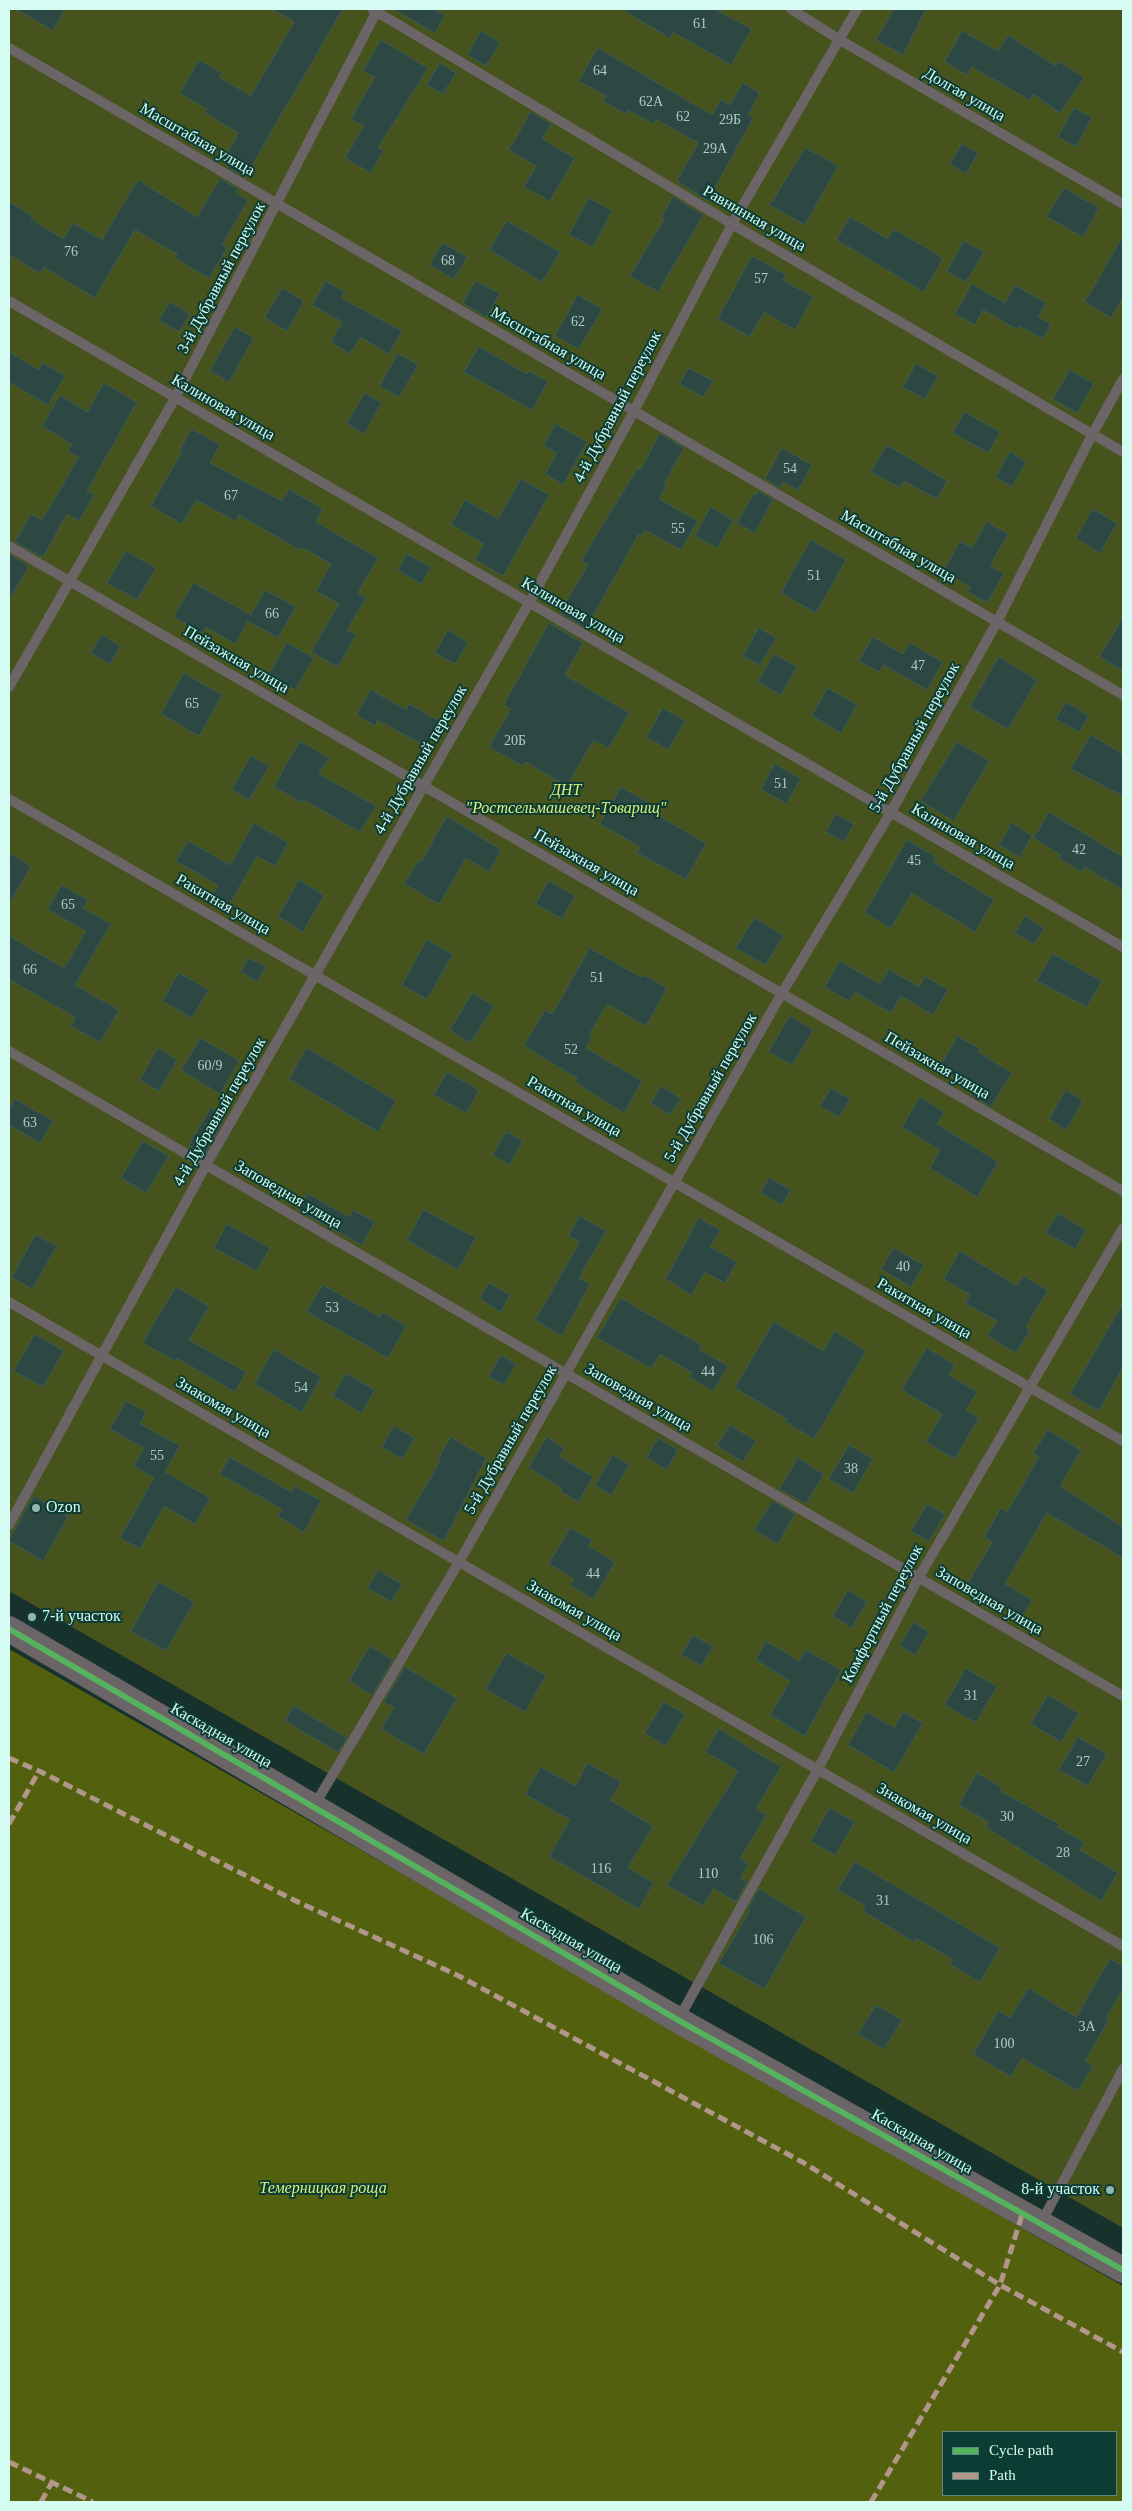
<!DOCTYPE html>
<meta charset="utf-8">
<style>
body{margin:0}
#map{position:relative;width:1132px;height:2511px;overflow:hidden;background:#17312c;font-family:"Times New Roman",serif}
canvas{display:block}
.frame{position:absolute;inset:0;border:10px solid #d4fcf2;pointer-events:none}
.legend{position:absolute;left:942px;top:2431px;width:175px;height:65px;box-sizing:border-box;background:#0c3c33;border:1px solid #5c897f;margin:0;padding:6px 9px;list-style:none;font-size:15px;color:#d4fcf2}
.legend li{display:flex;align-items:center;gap:10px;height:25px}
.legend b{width:25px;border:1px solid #5c897f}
</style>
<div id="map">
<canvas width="1132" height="2511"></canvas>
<div class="frame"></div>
<ul class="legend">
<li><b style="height:6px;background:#56b35d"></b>Cycle path</li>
<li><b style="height:6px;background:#b2968c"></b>Path</li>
</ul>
</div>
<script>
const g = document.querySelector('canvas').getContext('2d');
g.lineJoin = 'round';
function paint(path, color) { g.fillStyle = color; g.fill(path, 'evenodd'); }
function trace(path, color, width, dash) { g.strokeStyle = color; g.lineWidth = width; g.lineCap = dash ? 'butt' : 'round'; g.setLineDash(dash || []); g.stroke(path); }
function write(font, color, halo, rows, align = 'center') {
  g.font = font + ' "Times New Roman",serif'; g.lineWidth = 4; g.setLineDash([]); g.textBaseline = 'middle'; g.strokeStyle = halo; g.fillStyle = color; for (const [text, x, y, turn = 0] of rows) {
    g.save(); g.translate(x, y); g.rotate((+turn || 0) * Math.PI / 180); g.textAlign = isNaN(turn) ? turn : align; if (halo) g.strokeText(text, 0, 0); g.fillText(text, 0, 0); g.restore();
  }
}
const green = new Path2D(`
 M9,9h1114v2219l-1114,-637z`);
const forest = new Path2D(`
 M9,1649l1114,637v216h-1114zM943,2432h173v63h-173z`);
const building = new Path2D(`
 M16,9h49l-12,21z
 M272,9h71l-98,168 -18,-10 7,-12 -6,-3 11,-19 -34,-20 2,-4 -27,-16 19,-33 23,13 -3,4 32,19 43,-74z
 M394,9h40l11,6 -10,18z
 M622,9h92l38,20 -21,36 -58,-33 -3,6z
 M894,9h32l-23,46 -27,-15z
 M481,31l19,11 -14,24 -18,-11z
 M962,31l36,20 10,-16 48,31 3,-5 25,17 -24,35 -27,-19 -3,6 -58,-33 -5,8 -22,-13z
 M381,40l47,28 -50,80 5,3 -12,22 -26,-15 19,-32 -13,-7 24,-42 -12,-6z
 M598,48l114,67 9,-15 9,5 13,-22 17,10 -12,22 5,3 -45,83 -31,-20 21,-38 -42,-24 -3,5 -25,-14 -2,4 -23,-13 3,-5 -27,-15z
 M440,63l16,10 -13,21 -16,-9z
 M1074,108l18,10 -16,29 -18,-10z
 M531,112l20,12 -9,15 33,19 -25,43 -26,-14 12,-21 -27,-16z
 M962,144l16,9 -12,21 -16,-10z
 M806,148l32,18 -33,59 -35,-20z
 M220,179l18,10 -2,4 12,7 -26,45 5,3 -18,30 -34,-20 2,-4 -42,-24 -40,68 -51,-31 -4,6 -31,-18v-53l24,14 -2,3 33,20 9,-16 29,17 36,-60 59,37z
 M1064,188l35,20 -16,29 -36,-20z
 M673,197l30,18 -45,77 -28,-16 34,-57 -2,-2z
 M589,198l23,13 -19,36 -24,-12z
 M850,217l38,22 6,-10 49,29 -19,34 -87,-52z
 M507,221l53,31 -18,30 -52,-32z
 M1123,237v60l-12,21 -26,-16z
 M964,241l20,11 -18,30 -19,-11z
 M443,243l24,14 -13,22 -24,-14z
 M752,256l34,19 -3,5 30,17 -18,33 -31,-18 -14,25 -32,-18z
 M326,281l19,11 -4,6 61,33 -13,23 -29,-17 -10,17 -19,-12 11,-20 -30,-17z
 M476,281l24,13 -14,23 -23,-14z
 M972,284l33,19 10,-18 31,18 -8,14 13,7 -8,15 -24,-13 -2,3 -34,-19 -8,15 -20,-11z
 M282,288l22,13 -17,30 -22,-13z
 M578,295l24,14 -23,40 -24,-13z
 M170,302l20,12 -11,18 -20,-12z
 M235,327l19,11 -25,44 -19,-11z
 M479,347l48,27 2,-3 19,11 -16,28 -68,-38z
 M9,352l30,18 4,-7 22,13 -17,29 -39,-23z
 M398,353l20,12 -19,32 -19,-11z
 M916,364l22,12 -13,23 -22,-12z
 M689,368l24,13 -10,16 -23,-13z
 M1070,370l24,14 -17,29 -24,-14z
 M104,383l33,19 -50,89 7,4 -15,26 -12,-7 -24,43 -28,-15 16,-28 11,6 37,-63 -11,-6 4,-7 -30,-18 18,-31 27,17z
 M365,393l17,10 -18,31 -17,-10z
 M965,412l35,20 -12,21 -35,-20z
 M556,424l31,18 -24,43 -18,-11 12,-21 -13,-7z
 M192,429l28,16 -10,18 72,38 7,-12 34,20 -7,13 62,36 -20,35 8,5 -19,32 9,5 -18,32 -27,-15 28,-48 -23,-13 15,-27 -29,-17 -2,3 -61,-35 -4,6 -39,-21 -14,24 -31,-18 31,-55 -2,-1z
 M660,434l24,14 -20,36 3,1 -8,14 39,22 -17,29 -36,-20 -4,6 -2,-2 -53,94 -26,-15 28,-49 -7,-3 56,-92 3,1z
 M887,445l60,36 -10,18 -33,-18 -4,7 -29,-16z
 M782,448l30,17 -14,25 -15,-8 -3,6 -15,-9z
 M1010,452l16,10 -14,25 -16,-10z
 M521,479l28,16 -46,81 -28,-16 9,-16 -33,-20 14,-24 33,19z
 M758,491l15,9 -18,33 -18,-10 17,-29 2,1z
 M711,507l22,13 -16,28 -22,-12z
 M1093,509l24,15 -17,29 -24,-15z
 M987,522l21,12 -18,32 14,8 -17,29 -19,-11 2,-5 -27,-16 17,-30 12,7z
 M811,540l35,20 -30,53 -35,-20z
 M126,551l30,17 -19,32 -30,-17z
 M9,554l20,12 -20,34z
 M407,554l24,13 -10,17 -23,-14z
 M194,583l57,32 14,-25 31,17 -18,31 -30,-17 -13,23 -29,-17 -4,6 -28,-16z
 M1123,617v54l-23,-14z
 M549,623l34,20 -18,32 64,38 -20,35 -15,-8 -27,46 -41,-24 -3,4 -34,-19 22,-38 -7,-4z
 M759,628l17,10 -16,27 -17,-9z
 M448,630l20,12 -13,22 -20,-11z
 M102,635l18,11 -10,18 -19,-11z
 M873,637l30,17 7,-11 33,19 -16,28 -43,-25 -5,7 -20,-11z
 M287,643l27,15 -19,32 -26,-15z
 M774,654l23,13 -16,28 -23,-13z
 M999,657l38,23 -29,49 -38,-22z
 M184,673l38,22 -23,41 -38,-22z
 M828,688l29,17 -16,28 -29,-17z
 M371,690l35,20 3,-6 32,18 -14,25 -49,-27 -3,6 -18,-11z
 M1066,702l23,14 -10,16 -23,-13z
 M663,708l22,13 -17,29 -21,-13z
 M1091,735l32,19v42l-52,-27z
 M300,741l29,17 -10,16 57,32 -16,26 -56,-32 -2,3 -28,-16z
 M957,742l32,19 -35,60 -33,-20z
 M251,756l18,10 -20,34 -17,-10z
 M775,764l26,15 -15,25 -25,-15z
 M621,787l28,16 -3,5 60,36 -20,35 -49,-26 3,-6 -40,-23z
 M1049,812l74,45v33l-38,-23 -3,5 -23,-14 2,-3 -27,-17z
 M836,814l18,10 -10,18 -18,-10z
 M447,816l54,34 -12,22 -23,-14 -27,46 -35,-20 14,-23 3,1z
 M254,823l34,20 -13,23 -18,-10 -29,51 -17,-10 7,-12 -42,-24 12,-20 42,24z
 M1012,823l20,13 -12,21 -21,-12z
 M907,840l29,17 -3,5 61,38 -19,32 -63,-39 -21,35 -26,-15z
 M9,853l22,13 -22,38z
 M299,880l25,15 -21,37 -25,-15z
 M549,881l26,15 -13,23 -26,-15z
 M62,885l26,15 -5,8 28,16 -36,61 44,25 -19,32 -29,-16 5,-8 -67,-39v-43l55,32 22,-37 -38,-21z
 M1025,916l19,12 -10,16 -19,-11z
 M755,918l29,18 -19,29 -29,-17z
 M427,940l26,14 -26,45 -25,-14z
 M590,948l52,30 2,-3 23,13 -21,38 -39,-22 -18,31 3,2 -6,11 56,33 -18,32 -49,-31 2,-4 -53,-32 21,-36 7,4z
 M1053,954l49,27 -15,26 -50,-26z
 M249,958l17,9 -9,15 -16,-10z
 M840,961l40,23 9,-15 30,18 6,-11 23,14 -15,25 -32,-19 -10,17 -36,-21 -6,9 -24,-14z
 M179,973l30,17 -17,28 -29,-17z
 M473,993l21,13 -24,37 -20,-13z
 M790,1016l23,14 -21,35 -23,-13z
 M958,1036l22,13 -2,3 34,21 -21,34 -20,-12 3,-6 -35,-21z
 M201,1038l38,23 -19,33 -39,-24z
 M158,1048l19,12 -18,31 -19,-11z
 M307,1048l89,53 -18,31 -89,-53z
 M447,1072l32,18 -13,23 -32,-18z
 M661,1086l20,12 -11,17 -19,-11z
 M831,1088l19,11 -11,18 -19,-11z
 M1066,1090l17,11 -17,29 -17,-11z
 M920,1097l24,15 -7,12 61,38 -21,35 -47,-29 10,-18 -38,-23z
 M15,1099l38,22 -13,22 -31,-18v-14z
 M211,1108l14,9 -20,37 -16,-9z
 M506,1132l17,9 -14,24 -16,-10z
 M143,1141l26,15 -23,37 -25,-15z
 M769,1178l22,12 -9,15 -21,-12z
 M308,1194l41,23 4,-7 22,12 -13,23 -63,-34z
 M424,1210l52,28 -18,32 -51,-30z
 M1058,1213l28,17 -11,19 -29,-16z
 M580,1216l26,15 -27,47 11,6 -28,52 -27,-16 45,-78 -11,-6z
 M699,1218l21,12 -10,17 27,15 -12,21 -20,-11 -14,23 -25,-16z
 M227,1224l43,24 -13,23 -43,-23z
 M36,1235l21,11 -25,43 -20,-12z
 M894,1248l30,17 -13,22 -30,-18z
 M960,1251l57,35 6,-10 25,14 -22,37 4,3 -14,23 -29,-17 10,-15 -32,-18 5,-8 -26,-16z
 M489,1283l21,12 -9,17 -21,-13z
 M323,1285l57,32 2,-5 24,14 -18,32 -81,-46z
 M176,1287l33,19 -20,34 57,32 -11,20 -58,-34 -2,3 -32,-18z
 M621,1298l80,47 -2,4 29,17 -15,25 -24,-14 3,-4 -32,-19 -9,14 -54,-30z
 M1123,1304v63l-24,44 -29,-17z
 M774,1322l49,29 12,-20 31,20 -52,88 -28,-17 1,-3 -52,-31z
 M35,1334l29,17 -21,36 -29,-16z
 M927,1348l28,17 -6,10 28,17 -11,18 13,8 -24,41 -29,-17 16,-28 -40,-24z
 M274,1349l47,28 -19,35 -47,-28z
 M501,1355l15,9 -12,21 -15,-8z
 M346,1373l29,17 -13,23 -29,-17z
 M126,1401l20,11 -6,12 40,22 -15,26 45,26 -15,26 -31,-18 -24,43 -20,-11 34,-60 -20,-12 10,-18 -34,-19z
 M730,1425l26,16 -13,21 -26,-16z
 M394,1426l21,12 -13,21 -20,-12z
 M1048,1430l33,20 -21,36 63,41v31l-76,-45 -42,71 27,16 -10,17 -29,-17 -5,8 -25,-16 29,-50 -8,-5 17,-29 6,4 32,-55 -6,-3z
 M451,1437l35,21 -42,83 -38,-21 34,-59 -2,-1z
 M547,1437l17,11 -5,8 34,21 -14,25 -19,-11 2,-3 -33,-20z
 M658,1438l20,12 -11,20 -20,-12z
 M849,1445l24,14 -20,34 -24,-14z
 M613,1455l16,10 -18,30 -16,-10z
 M230,1457l61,35 4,-6 26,15 -17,31 -27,-16 5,-7 -62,-35z
 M798,1458l26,16 -18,30 -26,-15z
 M34,1496l34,20 -25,45 -34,-20z
 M773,1501l22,13 -17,30 -24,-14z
 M927,1504l18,10 -16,27 -18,-10z
 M570,1528l22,12 -4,6 27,16 -22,37 -23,-14 4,-6 -25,-15z
 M378,1570l24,14 -11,18 -23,-14z
 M159,1582l35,20 -28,49 -35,-20z
 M848,1590l19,12 -15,26 -19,-12z
 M914,1622l15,10 -14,23 -15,-9z
 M693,1635l20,12 -12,19 -19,-11z
 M766,1641l33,20 7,-11 35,20 -36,66 -35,-21 20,-34 -34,-21z
 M370,1646l23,14 -21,35 -23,-14z
 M507,1653l39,23 -21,36 -39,-23z
 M405,1667l52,31 -33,56 -43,-25 13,-21 -10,-6z
 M966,1668l31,19 -21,36 -31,-18z
 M1048,1695l31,18 -18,29 -30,-18z
 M664,1702l21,12 -19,32 -21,-13z
 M294,1706l53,32 -9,14 -53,-31z
 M867,1712l27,16 9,-16 20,11 -29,49 -46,-27z
 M719,1729l62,38 -25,42 10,6 -26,44 9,5 -9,14 7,4 -11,20 -22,-14 -11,18 -36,-21 71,-114 -32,-19z
 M1078,1737l29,17 -19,32 -29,-16z
 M588,1763l33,19 -11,18 43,26 -25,42 26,15 -15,26 -90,-53 21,-36 -45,-26 16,-27 34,19z
 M977,1773l25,15 -2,3 59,33 -2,3 27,15 -4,8 38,23 -17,28 -115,-74 3,-5 -30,-17z
 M830,1808l25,14 -20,33 -24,-14z
 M855,1862l145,86 -20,34 -30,-18 3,-4 -37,-22 -2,4 -51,-31 3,-5 -28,-16z
 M759,1889l47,28 -42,72 -45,-26 31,-53 -2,-1z
 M1110,1959l13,7v23l-17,29 3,2 -24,41 8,5 -15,25 -56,-33 -11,19 -38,-23 25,-43 12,7 18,-30 48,29z
 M876,2005l26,15 -18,29 -26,-15z`);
const service = new Path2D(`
 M372,9l360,215 391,228
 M791,9l49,31 283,164
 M9,48l1114,647
 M9,301l1114,646
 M9,546l1114,645
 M9,687l166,-289 203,-389
 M9,799l1114,642
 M9,1051l1114,645
 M9,1302l1114,644
 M9,1525l197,-360 323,-562 105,-192 98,-187 125,-215
 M314,1806l145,-244 323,-569 109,-181 106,-190 96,-189 30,-54
 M678,2020l140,-251 101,-192 204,-349
 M1041,2223l82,-154`);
const tertiary = new Path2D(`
 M9,1629l669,391 445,250`);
const quiet = new Path2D(`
 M9,1758l30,13 259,131 161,74 345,187 196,122 123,67
 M9,1824l30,-53
 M9,2462l84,40
 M41,2502l11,-20
 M871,2502l129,-217 22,-70`);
const cycleway = new Path2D(`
 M9,1629l669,391 445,250`);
const markers = [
 [36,1508,5,"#92b5ad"],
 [32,1617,5,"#92b5ad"],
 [1110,2190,5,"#92b5ad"]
];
const numberNames = [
 ["61",700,24],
 ["64",600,71],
 ["62А",651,102],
 ["62",683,117],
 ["29Б",730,120],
 ["29А",715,149],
 ["76",71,252],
 ["68",448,261],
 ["57",761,279],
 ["62",578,322],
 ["54",790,469],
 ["67",231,496],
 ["55",678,529],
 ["51",814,576],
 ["66",272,614],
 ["47",918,666],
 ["65",192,704],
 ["20Б",515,741],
 ["51",781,784],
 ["42",1079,850],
 ["45",914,861],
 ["65",68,905],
 ["66",30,970],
 ["51",597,978],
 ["52",571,1050],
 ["60/9",210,1066],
 ["63",30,1123],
 ["40",903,1267],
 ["53",332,1308],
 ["44",708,1372],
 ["54",301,1388],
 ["55",157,1456],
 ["38",851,1469],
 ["44",593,1574],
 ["31",971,1696],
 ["27",1083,1762],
 ["30",1007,1817],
 ["28",1063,1853],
 ["116",601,1869],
 ["110",708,1874],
 ["31",883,1901],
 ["106",763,1940],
 ["3А",1087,2027],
 ["100",1004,2044]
];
const streetNames = [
 ["Долгая улица",964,95,30],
 ["Масштабная улица",197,140,30],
 ["Равнинная улица",754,219,30],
 ["3-й Дубравный переулок",222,278,-62],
 ["Масштабная улица",548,344,30],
 ["4-й Дубравный переулок",618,407,-62],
 ["Калиновая улица",223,408,30],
 ["Масштабная улица",898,547,30],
 ["Калиновая улица",573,611,30],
 ["Пейзажная улица",236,660,30],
 ["5-й Дубравный переулок",915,738,-61],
 ["4-й Дубравный переулок",421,760,-60],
 ["Калиновая улица",963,837,30],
 ["Пейзажная улица",586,863,30],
 ["Ракитная улица",223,905,30],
 ["Пейзажная улица",937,1066,30],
 ["5-й Дубравный переулок",711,1088,-60],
 ["Ракитная улица",574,1107,30],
 ["4-й Дубравный переулок",220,1112,-60],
 ["Заповедная улица",288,1195,30],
 ["Ракитная улица",924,1309,30],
 ["Заповедная улица",638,1398,30],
 ["Знакомая улица",223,1408,30],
 ["5-й Дубравный переулок",511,1440,-60],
 ["Заповедная улица",989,1601,30],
 ["Знакомая улица",574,1611,30],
 ["Комфортный переулок",883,1614,-62],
 ["Каскадная улица",221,1736,30],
 ["Знакомая улица",924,1814,30],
 ["Каскадная улица",571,1941,30],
 ["Каскадная улица",922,2142,30]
];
const parkNames = [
 ["ДНТ",566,791],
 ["\"Ростсельмашевец-Товарищ\"",566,809],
 ["Темерницкая роща",323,2189]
];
const poiNames = [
 ["Ozon",46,1508],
 ["7-й участок",42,1617],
 ["8-й участок",1100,2190,"right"]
];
paint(green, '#47531d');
paint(forest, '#53610e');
paint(building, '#2d4842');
trace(building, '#3b5a54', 1);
trace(service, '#6b6568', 10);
trace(tertiary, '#6b6568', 26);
trace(quiet, '#b2968c', 5, [10, 5]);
trace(cycleway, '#56b35d', 6);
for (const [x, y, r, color] of markers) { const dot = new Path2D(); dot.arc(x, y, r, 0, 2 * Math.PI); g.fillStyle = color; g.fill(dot); trace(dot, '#0c3c33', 2); }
write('14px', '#aacfc6', null, numberNames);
write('16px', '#d4fcf2', '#0c3c33', streetNames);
write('italic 16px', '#dbef7e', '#0c3c33', parkNames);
write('16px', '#d4fcf2', '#0c3c33', poiNames, 'left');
</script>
